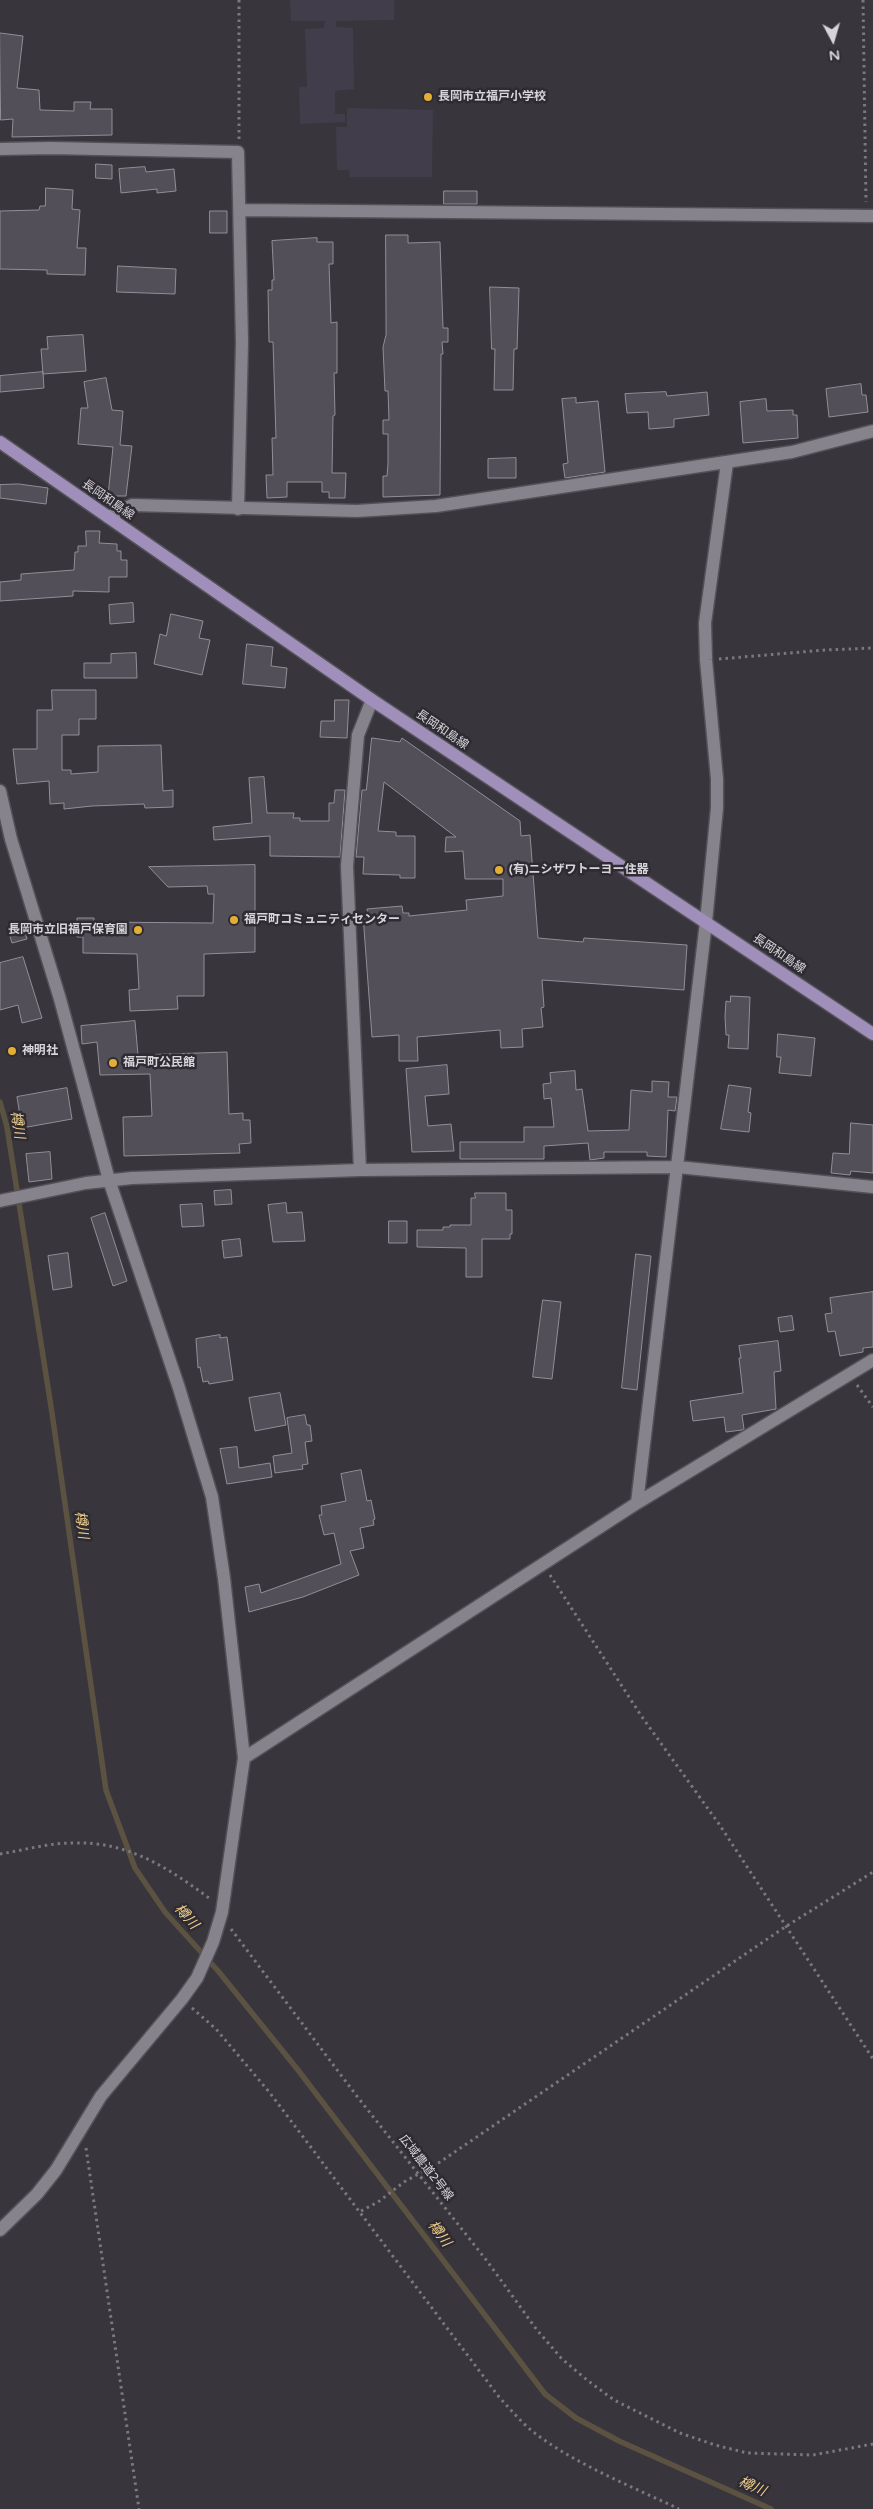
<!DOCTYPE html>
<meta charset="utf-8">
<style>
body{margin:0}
#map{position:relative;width:873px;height:2509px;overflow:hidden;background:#38353d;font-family:"Varela Round",sans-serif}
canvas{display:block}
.north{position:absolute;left:808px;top:15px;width:50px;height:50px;-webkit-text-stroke:4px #2e2b33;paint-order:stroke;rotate:174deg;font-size:14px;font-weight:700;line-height:20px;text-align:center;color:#d7d5da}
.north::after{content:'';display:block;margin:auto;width:18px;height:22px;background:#d7d5da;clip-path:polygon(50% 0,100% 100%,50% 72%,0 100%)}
</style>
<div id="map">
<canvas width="873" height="2509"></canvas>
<div class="north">N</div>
</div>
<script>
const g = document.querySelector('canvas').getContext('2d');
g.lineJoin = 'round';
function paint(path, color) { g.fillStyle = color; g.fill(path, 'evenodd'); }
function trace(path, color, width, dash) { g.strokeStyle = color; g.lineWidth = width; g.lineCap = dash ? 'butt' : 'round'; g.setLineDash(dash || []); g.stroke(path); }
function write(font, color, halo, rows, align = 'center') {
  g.font = font + ' "Varela Round","Noto Sans JP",sans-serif'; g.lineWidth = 5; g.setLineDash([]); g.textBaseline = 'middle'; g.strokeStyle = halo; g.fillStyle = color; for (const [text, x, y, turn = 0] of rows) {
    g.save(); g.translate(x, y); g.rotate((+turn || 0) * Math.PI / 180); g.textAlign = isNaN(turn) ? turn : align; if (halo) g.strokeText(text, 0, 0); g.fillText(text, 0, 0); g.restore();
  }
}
const built = new Path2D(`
 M290,0h104v20l-58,1v6l17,1 1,61 -19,2v23h10v8l-45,2 -1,-37h8l-2,-58 19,-1 1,-7h-34z
 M347,108l86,2 -1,67h-82l-1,-7h-12l-1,-43h11z`);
const stream = new Path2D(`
 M0,1102l7,25 45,286 54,377 29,78 30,44 54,60 79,98 247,324 31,24 43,23 152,68`);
const building = new Path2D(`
 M0,33l23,3 -6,52 22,2 1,20 34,1v-9h17l-1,7h22v26l-100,2 1,-18 -12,1z
 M96,164l16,1v14l-16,-1z
 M145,167l1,5 28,-3 2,22 -19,2v-4l-36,4 -2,-24z
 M46,188l27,2 -1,19 8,1 -3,38h9l-1,27 -38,-1v-4l-47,-1v-58l39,-1 1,-4h5z
 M444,191h33v13h-33z
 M210,211h17v22h-17z
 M386,235h22v8l32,-1 3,86h5v14h-6l1,12h-2l-1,141 -57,2v-21h4l1,-12v-30h-5v-14h6l-1,-29h-3l-2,-44 3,-12z
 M317,238v4h16v22h-4l2,59 6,-1v51h-3l1,42 -2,1 -1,57h14l-1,25h-16v-6h-7v-10h-35v15l-20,1 -1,-23h7l-1,-37h4l-3,-96h-4l-1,-52h4v-10h2l-2,-39z
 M118,266l58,3 -1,25 -58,-2z
 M490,287l29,1 -2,61h-3l-1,41h-19l1,-41h-3z
 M83,335l3,36 -43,3 -2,-25h7l-1,-12z
 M43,372l1,16 -44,4v-16z
 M106,378l6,32 11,1 -3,34 12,1 -6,50h-18l5,-49 -35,-3 3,-36h7l-4,-26z
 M861,384l1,11h4l2,17 -39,5 -3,-28z
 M666,392l1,4 40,-4 2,23 -35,4v8l-25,2 -1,-17 -21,1 -2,-19z
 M576,398v5l22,-2 7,71 -40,6 -2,-14 5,-1 -6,-64z
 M766,399l1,12 26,-1v5h4l1,23 -55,5 -3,-41z
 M516,458v20h-28v-19z
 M19,484l29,4 -2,16 -46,-6v-13z
 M86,531h14l-1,12 18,1v7h4v9h6v17h-18v15l-36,-1v5l-73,5v-19l21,-2v-6l53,-4 1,-18h3v-6h8z
 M133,603l1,19 -24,2 -1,-19z
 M171,614l32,7 -4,17 11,2 -8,35 -48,-11 6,-30 6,2z
 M247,644l26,3 -2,19 16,2 -2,20 -42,-4z
 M136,653l1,25h-53v-15h27v-9z
 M52,690h44v29h-17v16h-17v35h9v4l27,-2v-26l63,-1 2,46 10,-1v17l-28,1 -1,-4 -52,2 -28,3v-6l-14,1 -1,-23 -32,3 -4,-35h24v-39h15z
 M335,700h14l-2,38 -27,-1 1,-16h13z
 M372,738l28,4 2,-4 118,83 1,15 9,-1 8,103 45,4 1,-4 103,7 -3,45 -142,-10 2,27 -3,1 2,19 -21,2 1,18 -22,1 -1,-18 -83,7 1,24h-19v-26l-27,2 -9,-122h5l-1,-6 35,-3 1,7h6v3l58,-6 -1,-10 37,-4v-17h-38l-2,-28 -18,1 1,-15h10l-72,-55 -6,49 18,1v4h19v42h-15v-3l-37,-1 1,-17h-8l6,-67h4z
 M264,777l3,36h27l-1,5h7v3h29v-18h5l1,-13h10l-5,67 -70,-1v-20l-56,4 -1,-13 39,-4 -3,-45z
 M255,865v87l-51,2v42h-27l1,13 -48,2 -1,-21 10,-1 -2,-35 -54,-1v-16h-6v-19h17v4l119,1 1,-29h-6l-1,-8 -39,1 -19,-20z
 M23,925l4,14 -15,4 -4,-13z
 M23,957l19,61 -20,5 -4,-18 -18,5v-47z
 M731,996l19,1 -2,52 -20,-1 1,-13h-3l-1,-19 1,-15 4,1z
 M135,1021l3,34 89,-3 2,62 14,-1v7h7l1,23 -12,1 1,9 -116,3 -1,-39 29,-1 -2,-42 -50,1 -3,-33 -15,2 -1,-18z
 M778,1034l37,4 -4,38 -32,-3 2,-16h-4z
 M447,1065l2,29 -24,2 3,30 23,-2 3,27 -42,1 -6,-83z
 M575,1071l1,19 6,-1 6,42 41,-1 2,-40 21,2v-11l17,1 -1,15h9l-2,14 -7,-1 -2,47 -19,-1v-4h-43v6l-14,2 -2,-17 -44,3v13h-84v-17h64v-15h30l-3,-29 -7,1 -1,-15 8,-1 -1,-10z
 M729,1085l22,3 -3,24 3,1 -2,19 -28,-3z
 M67,1088l5,31 -50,9 -5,-31z
 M851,1123l22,2v48l-22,-2 -1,4 -19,-2 2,-20 16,1z
 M50,1152l2,27 -23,3 -3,-28z
 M231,1190l1,14 -17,1 -1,-14z
 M475,1193h31v17h6v24h-2v5h-28v38h-16v-29l-49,-1v-17h26v-3h7v-2h21v-27h4z
 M286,1203l1,10 15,-1 3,29 -32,1 -5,-37z
 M202,1204l2,22 -22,1 -2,-22z
 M105,1213l22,68 -14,5 -22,-68z
 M389,1221h18v22h-18z
 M240,1239l2,17 -18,2 -2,-17z
 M68,1253l4,34 -19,3 -5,-34z
 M636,1254l15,2 -14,134 -15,-2z
 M873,1292v55l-10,1v4l-23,4 -5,-25 -7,1 -3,-18 7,-1 -2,-15z
 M543,1300l18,2 -9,77 -19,-2z
 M792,1316l2,14 -14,2 -2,-14z
 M220,1335v3l7,-1 6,43 -24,4 -1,-3 -5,1 -3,-15 -2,1 -2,-29z
 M778,1341l3,30 -7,1 2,37 -34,6 2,14 -2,1 -16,2 -2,-15 -31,4 -3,-20 53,-8 -4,-35h2l-2,-12z
 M280,1393l6,32 -31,6 -6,-33z
 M305,1415l2,10h3l2,16 -7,1 3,22 -6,1 1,4 -28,4 -2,-17 19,-3 -5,-35z
 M237,1447l2,21 31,-5 2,14 -45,7 -7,-35z
 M361,1470l6,31 4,-1 4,19 -2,1 1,5 -14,3 4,20 -14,3 9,24 -56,22 -54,15 -4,-25 14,-3 2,9 80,-29 -7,-31 -10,2 -5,-20h3l-1,-9 25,-5 -5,-27z`);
const path = new Path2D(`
 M239,0v139
 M863,0l3,202
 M719,659l106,-9 48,-2
 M857,1385l16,22
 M550,1575l92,142 77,107 154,235
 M0,1854c24,-4 49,-11 73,-11 54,-2 94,24 136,55
 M231,1929l125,166 131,166 50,69 25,29 25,21 27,20 66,33 35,12 32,8 66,2 60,-11
 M192,2008l24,21 54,64 229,304c13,14 25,29 41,40 42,30 93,50 139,72
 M86,2148l53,361
 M361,2211l17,-9 26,-20 36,-20 345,-235 88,-55`);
const street = new Path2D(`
 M0,149l51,-1 187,4 4,190 -4,167
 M240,210l633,6
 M108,517l24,-12 225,6 79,-5 356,-54 81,-21
 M0,791l11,48 49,160 49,181 70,208 33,109 12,81 20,180 -22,154 -9,30 -16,36 -15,21 -81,97 -45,74 -19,24 -37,36
 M360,1170l-13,-304 11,-131 14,-35
 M0,1201l86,-18 46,-5 228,-8 318,-3 195,20
 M637,1503l69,-581 11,-114v-29l-11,-119 -1,-37 22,-160
 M244,1758l393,-255 236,-143`);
const primary = new Path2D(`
 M0,442l372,258 501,334`);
const markers = [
 [428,97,5,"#e1af34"],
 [499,870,5,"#e1af34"],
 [234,920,5,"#e1af34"],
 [138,930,5,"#e1af34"],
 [12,1051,5,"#e1af34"],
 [113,1063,5,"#e1af34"]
];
const poiNames = [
 ["長岡市立福戸小学校",438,97],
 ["(有)ニシザワトーヨー住器",509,870],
 ["福戸町コミュニティセンター",244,920],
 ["長岡市立旧福戸保育園",128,930,"right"],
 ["神明社",22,1051],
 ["福戸町公民館",123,1063]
];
const streetNames = [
 ["長岡和島線",108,500,35],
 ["長岡和島線",442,730,34],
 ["長岡和島線",779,954,34],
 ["広域農道2号線",426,2168,52]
];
const waterNames = [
 ["樽川",17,1125,81],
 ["樽川",81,1525,82],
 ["樽川",186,1917,48],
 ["樽川",439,2234,53],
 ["樽川",752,2487,24]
];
paint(built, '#423d4b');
trace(stream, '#5c5241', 5.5);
paint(building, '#524f58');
trace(building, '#928e98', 1);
trace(street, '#535157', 15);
trace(primary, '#535157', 15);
trace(path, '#7b787f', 3, [2.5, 4]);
trace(street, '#87838c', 12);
trace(primary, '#a18fbb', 12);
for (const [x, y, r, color] of markers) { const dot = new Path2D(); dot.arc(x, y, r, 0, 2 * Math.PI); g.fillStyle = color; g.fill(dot); trace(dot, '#2e2b33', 2); }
write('bold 12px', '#d7d5da', '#2e2b33', poiNames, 'left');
write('12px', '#d7d5da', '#2e2b33', streetNames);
write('italic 14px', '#edcd88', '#2e2b33', waterNames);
</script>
